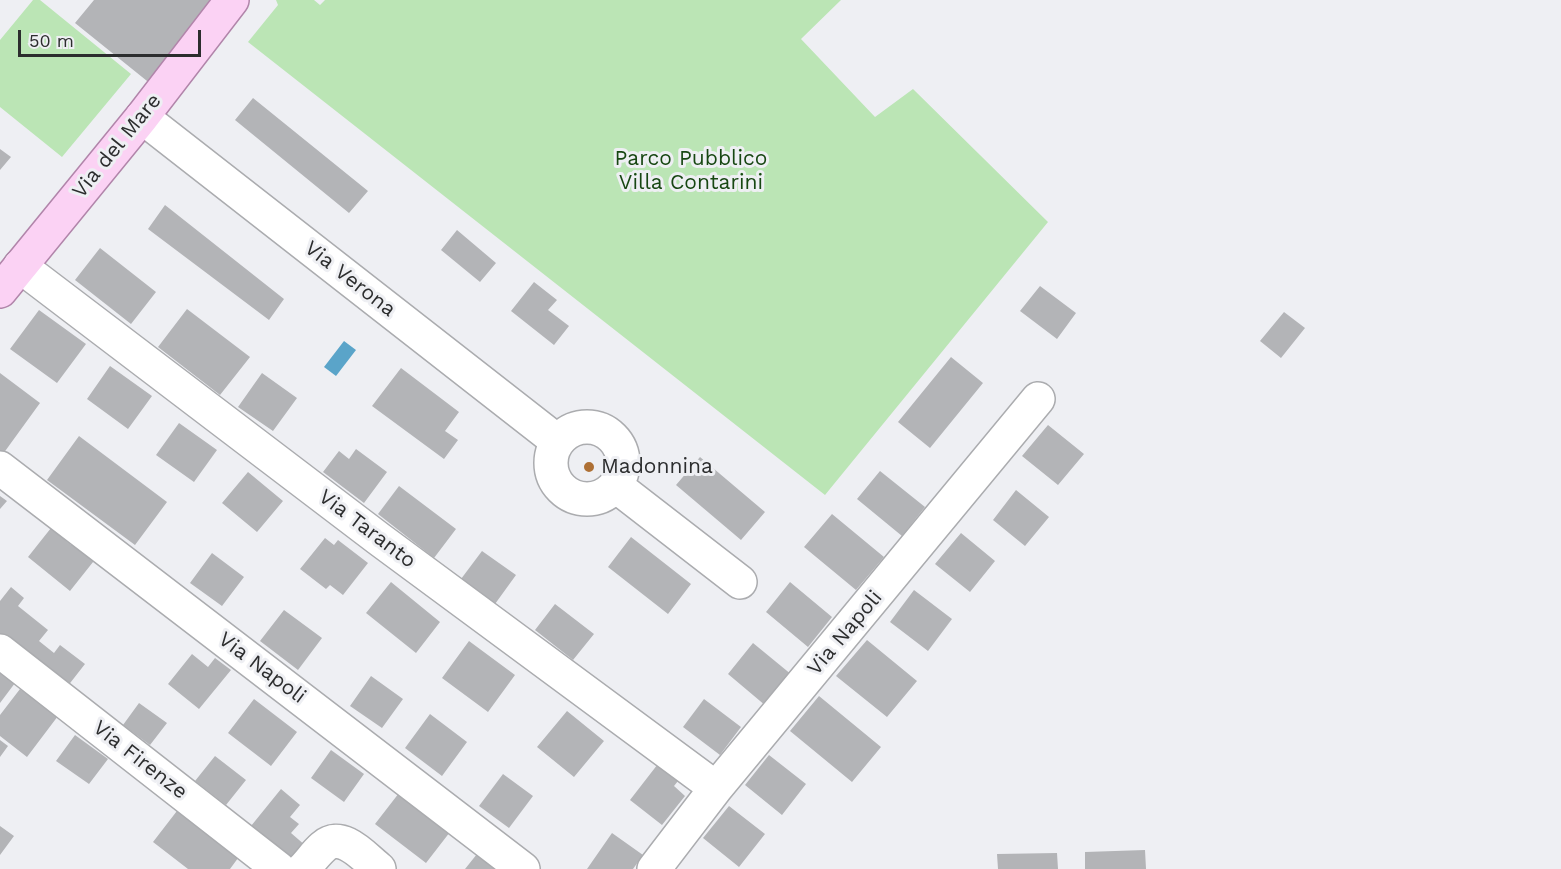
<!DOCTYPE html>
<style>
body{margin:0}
#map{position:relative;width:1561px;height:869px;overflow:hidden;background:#eeeff3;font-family:"Work Sans",sans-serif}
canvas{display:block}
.scale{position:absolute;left:18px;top:30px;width:183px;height:27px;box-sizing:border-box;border:3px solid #2c2d2e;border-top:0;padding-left:8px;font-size:18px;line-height:21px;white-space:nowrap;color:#2c2d2e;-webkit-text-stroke:4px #eeeff3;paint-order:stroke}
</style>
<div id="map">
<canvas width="1561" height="869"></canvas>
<div class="scale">50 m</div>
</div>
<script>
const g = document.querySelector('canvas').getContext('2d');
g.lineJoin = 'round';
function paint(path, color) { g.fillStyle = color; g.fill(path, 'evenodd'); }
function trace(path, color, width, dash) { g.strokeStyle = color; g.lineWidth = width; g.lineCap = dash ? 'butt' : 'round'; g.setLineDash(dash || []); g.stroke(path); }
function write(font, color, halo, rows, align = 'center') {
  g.font = font + ' "Work Sans",sans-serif'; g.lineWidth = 6; g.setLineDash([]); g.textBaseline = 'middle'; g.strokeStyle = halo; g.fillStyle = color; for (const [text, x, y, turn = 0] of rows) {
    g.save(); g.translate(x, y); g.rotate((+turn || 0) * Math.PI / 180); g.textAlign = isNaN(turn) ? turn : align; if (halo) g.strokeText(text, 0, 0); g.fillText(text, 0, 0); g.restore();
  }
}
const green = new Path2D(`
 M33,0h7l91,74 -69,83 -62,-50v-67z
 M276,0h38l6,5 5,-5h516l-40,39 74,78 38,-28 135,133 -223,273 -577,-453 30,-37z`);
const water = new Path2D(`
 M344,341l12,9 -20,26 -12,-9z`);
const building = new Path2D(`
 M94,0h127l-69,85 -77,-62z
 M253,98l115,93 -19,22 -114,-93z
 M0,149l11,8 -11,13z
 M165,205l119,94 -15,21 -121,-91z
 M457,230l39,33 -16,19 -39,-32z
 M100,248l56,44 -25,32 -56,-44z
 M534,282l23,18 -9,10 21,16 -15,19 -43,-34z
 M1040,286l36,27 -19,26 -37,-28z
 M187,309l63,48 -30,38 -62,-48z
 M39,310l47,34 -29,39 -47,-34z
 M1284,312l21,16 -24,30 -21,-17z
 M951,357l32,26 -53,65 -32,-26z
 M110,366l42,30 -24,33 -41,-30z
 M401,368l58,44 -14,19 13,9 -14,19 -72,-53z
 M0,373l40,30 -37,51 -3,-2z
 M262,373l35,25 -24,33 -35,-24z
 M179,423l38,27 -23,32 -38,-27z
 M1048,425l36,29 -26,31 -36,-29z
 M79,436l88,66 -32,43 -88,-65z
 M356,449l31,23 -23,31 -41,-31 16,-21 10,8z
 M700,457l65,55 -24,28 -65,-55z
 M880,471l45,36 -23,29 -45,-37z
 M248,472l35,29 -26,31 -35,-29z
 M399,486l57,43 -22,29 -56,-44z
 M1016,490l33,27 -24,29 -32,-26z
 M0,496l7,5 -7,8z
 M832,514l52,43 -28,33 -52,-43z
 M51,528l20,17 4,-5 22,17 -27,34 -42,-34z
 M961,533l34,28 -25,31 -35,-28z
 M631,537l60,47 -23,30 -60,-47z
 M325,538l9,7 4,-5 30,23 -25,32 -13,-10 -4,4 -26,-20z
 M482,551l34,24 -21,29 -34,-25z
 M212,553l32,24 -22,29 -32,-23z
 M391,582l49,40 -24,31 -50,-40z
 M790,582l42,35 -24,30 -42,-35z
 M11,587l13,11 -6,8 30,24 -9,11 15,12 6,-8 25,19 -18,23 -67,-52v-34z
 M914,590l38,29 -24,32 -38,-29z
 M555,604l39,30 -21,26 -38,-30z
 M284,610l38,28 -24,32 -38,-29z
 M867,640l50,41 -30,36 -51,-41z
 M469,641l46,34 -27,37 -46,-34z
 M753,643l39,32 -26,31 -38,-32z
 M192,654l16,13 7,-9 16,12 -32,39 -31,-25z
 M0,665l18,14 -18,24z
 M371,676l32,23 -21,29 -32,-22z
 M20,689l38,27 -31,41 -27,-21v-21z
 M819,696l62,51 -29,35 -62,-51z
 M254,699l43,33 -26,34 -43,-33z
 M704,699l37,28 -21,28 -37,-28z
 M139,703l28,20 -17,22 -27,-20z
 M567,711l37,30 -30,36 -37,-30z
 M430,714l37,28 -25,34 -37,-28z
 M75,735l33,24 -19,25 -33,-23z
 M0,740l8,6 -8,11z
 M331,750l33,24 -20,28 -33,-24z
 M769,755l37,29 -24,31 -37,-30z
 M215,756l31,24 -20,25 -31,-24z
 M661,760l21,16 -8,10 11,10 -23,29 -32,-25z
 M503,774l30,22 -24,32 -30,-22z
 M281,789l19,16 -10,12 9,7 -8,9 15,13 -12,14 -43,-34z
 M399,793l51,39 -24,31 -51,-39z
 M729,806l36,28 -26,33 -36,-29z
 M180,807l61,47 -11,15h-42l-35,-27z
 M0,826l14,10 -14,19z
 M612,833l31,22 -10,14h-46z
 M1145,850l1,19h-61v-17z
 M1057,853l1,16h-60l-1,-15z
 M477,854l20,15h-32z`);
const minor = new Path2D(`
 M142,117l415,324
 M20,266l359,273 337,249
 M551 463a36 36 0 1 1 72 0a36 36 0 1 1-72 0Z
 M0,468l523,401
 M616,486l124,96
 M0,651l279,218
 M303,869c7,-7 12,-15 20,-22 19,-17 41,10 56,22
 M654,869l62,-81 322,-389`);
const major = new Path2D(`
 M0,291l142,-174 90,-117`);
const markers = [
 [589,467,6,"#ae7035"]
];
const streetNames = [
 ["Via del Mare",117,146,-51],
 ["Via Verona",350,279,38],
 ["Via Taranto",367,529,37],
 ["Via Napoli",845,633,-50],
 ["Via Napoli",262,668,37],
 ["Via Firenze",140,760,38]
];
const parkNames = [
 ["Parco Pubblico",691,159],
 ["Villa Contarini",691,183]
];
const poiNames = [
 ["Madonnina",601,467]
];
paint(green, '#bbe5b5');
paint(water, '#5aa4c9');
paint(building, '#b3b4b7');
trace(minor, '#abacaf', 36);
trace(major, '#b185aa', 36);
trace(minor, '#fff', 33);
trace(major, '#fbd2f4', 33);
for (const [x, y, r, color] of markers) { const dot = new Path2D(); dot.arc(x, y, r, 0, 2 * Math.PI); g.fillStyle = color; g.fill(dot); trace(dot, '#eeeff3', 2); }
write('21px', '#2c2d2e', '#eeeff3', streetNames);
write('21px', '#174712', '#eeeff3', parkNames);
write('21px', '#2c2d2e', '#eeeff3', poiNames, 'left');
</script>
